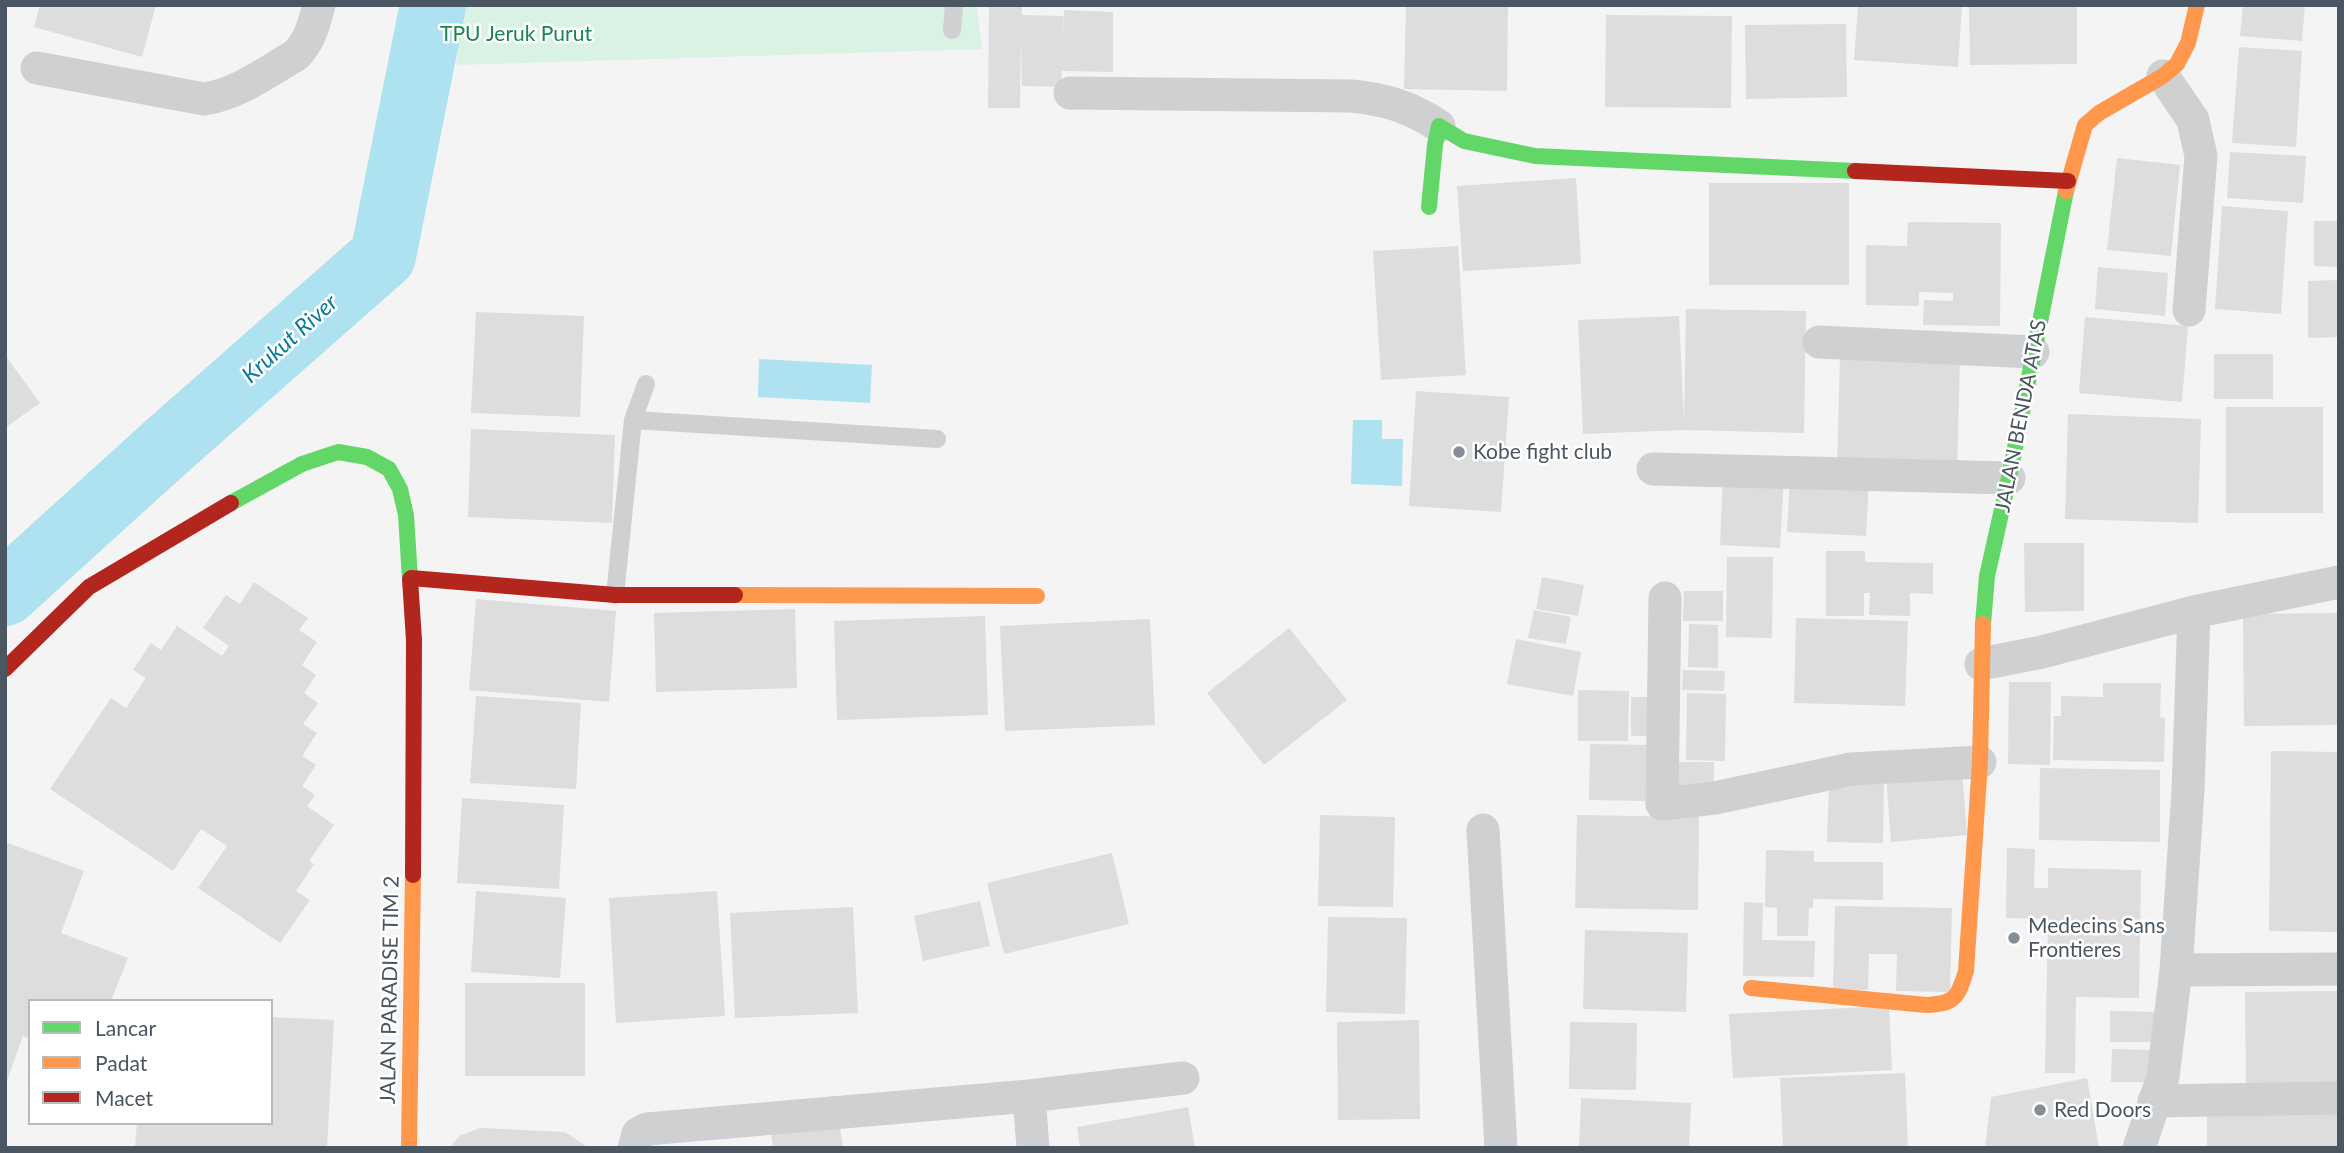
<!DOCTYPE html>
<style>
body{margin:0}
#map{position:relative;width:2344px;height:1153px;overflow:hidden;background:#f4f4f4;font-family:Lato,sans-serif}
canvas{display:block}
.frame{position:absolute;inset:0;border:7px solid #4a5661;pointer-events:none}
.legend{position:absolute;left:28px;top:999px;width:245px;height:126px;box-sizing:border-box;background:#fff;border:2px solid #b7bbc0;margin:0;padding:9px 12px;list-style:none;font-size:21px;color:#4a5661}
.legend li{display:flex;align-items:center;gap:14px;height:35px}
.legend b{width:35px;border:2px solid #b7bbc0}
</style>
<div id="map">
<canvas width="2344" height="1153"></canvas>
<div class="frame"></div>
<ul class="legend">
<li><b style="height:9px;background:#63d668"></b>Lancar</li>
<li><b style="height:9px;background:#ff974d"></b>Padat</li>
<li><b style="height:9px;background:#b3261e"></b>Macet</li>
</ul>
</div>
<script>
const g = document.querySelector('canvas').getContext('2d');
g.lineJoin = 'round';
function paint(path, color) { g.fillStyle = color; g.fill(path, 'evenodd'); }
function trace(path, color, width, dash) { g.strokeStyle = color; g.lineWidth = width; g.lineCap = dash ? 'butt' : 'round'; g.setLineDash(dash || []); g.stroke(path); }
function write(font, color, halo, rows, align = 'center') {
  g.font = font + ' Lato,sans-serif'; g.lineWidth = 5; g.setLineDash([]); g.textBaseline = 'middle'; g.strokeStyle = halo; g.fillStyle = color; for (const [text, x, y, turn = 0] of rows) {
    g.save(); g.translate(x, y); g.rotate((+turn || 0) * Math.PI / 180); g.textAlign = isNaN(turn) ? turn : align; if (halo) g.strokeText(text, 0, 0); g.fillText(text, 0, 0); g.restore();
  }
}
const green = new Path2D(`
 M453,5h524l5,44 -525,16z`);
const water = new Path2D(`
 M759,359l113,6 -2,38 -112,-6z
 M1353,420h29v19h21l-1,47 -51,-2z`);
const river = new Path2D(`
 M5,593l161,-146 217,-191 50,-251`);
const building = new Path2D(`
 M40,5h116l-14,52 -108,-30z
 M1406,5h102l-1,86 -103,-2z
 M1858,5h104l-4,62 -104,-7z
 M1969,5h108v59l-107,1z
 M2243,5h62l-3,36 -62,-5z
 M989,6h33v9l41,1 -1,27 2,-33 49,2v60l-51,-1 -1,16 -39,-1 -1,-49 -1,71h-32z
 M1606,15l126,1 -1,92 -126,-1z
 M1846,24l1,73 -101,2 -1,-74z
 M2239,47l63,4 -6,96 -64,-4z
 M2230,152l76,4 -3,47 -76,-5z
 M2117,158l63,7 -9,91 -64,-6z
 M1576,178l5,86 -118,7 -6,-85z
 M1709,183h140v102h-140z
 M2222,206l66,5 -7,103 -66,-5z
 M2314,221h25v46l-25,-1z
 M1908,222l93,1 -1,103 -77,-1 1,-25 29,1v-8l-34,-1v14l-53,-1v-60l41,1z
 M1458,246l8,129 -85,5 -8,-129z
 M2098,267l70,6 -3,43 -70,-7z
 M2339,280v57l-31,1v-57z
 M1686,309l120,2 -2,122 -120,-3 -101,4 -5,-114 101,-4 5,105z
 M476,312l108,4 -4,101 -109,-4z
 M2085,317l103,9 -6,76 -103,-9z
 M2214,354h59v45h-59z
 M5,355l35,48 -35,25z
 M1840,357l120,3 -3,112 -120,-4z
 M1416,391l93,6 -8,115 -92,-6z
 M2226,407h97v106h-97z
 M2068,414l133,5 -3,104 -133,-4z
 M471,429l144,6 -3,88 -144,-6z
 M1723,472l61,3 -4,73 -60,-3z
 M1790,475l79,5 -3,56 -79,-4z
 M2024,543h60v68l-59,1z
 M1826,551h39v11l68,1v31l-23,-1v23l-41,-1 1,-22h-6v23h-38z
 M1727,557h46l-1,81 -46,-1z
 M1542,577l42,8 -6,31 -42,-7z
 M254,582l54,36 -9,12 18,12 -15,23 14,10 -12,18 14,10 -15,21 14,9 -15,23 14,9 -14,21 13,9 -8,11 27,19 -25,36 5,3 -18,27 14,9 -30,43 -82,-55 29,-42 -26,-17 -28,42 -123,-82 61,-91 15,10 20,-30 -13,-8 18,-27 10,7 16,-24 45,30 7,-10 -26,-18 23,-33 14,9z
 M1684,591h39v30h-40z
 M476,599l140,12 -7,91 -140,-12z
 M795,609l2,79 -141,4 -2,-79z
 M1534,610l37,7 -5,27 -38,-6z
 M2339,613v112l-95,1 -1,-112z
 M985,616l3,99 -151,5 -3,-99z
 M1796,618l112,3 -3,85 -111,-3z
 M1150,619l5,106 -150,6 -5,-105z
 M1689,624l29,1v43l-30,-1z
 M1289,628l58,72 -83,65 -57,-72z
 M1516,639l65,13 -8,44 -66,-12z
 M1683,670l42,1 -1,20 -42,-1z
 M2009,682h42l-1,83 -42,-1z
 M2103,683h58l-1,34 5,1 -1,44 -111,-2 1,-44h7v-20l42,1z
 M1578,690l51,1 -1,50h-50z
 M1687,693l39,1 -1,67 -39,-1z
 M476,696l105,7 -5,86 -106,-6z
 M1631,697h28v39h-28z
 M1590,744l60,1 -2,56 -59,-1z
 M2271,751l68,1v180l-70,-1z
 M1665,762h49v32l-49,-1z
 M2040,768l120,2v72l-121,-2z
 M1962,769l5,66 -76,7 -5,-67z
 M1829,783l55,1 -1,59 -56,-1z
 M462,798l102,7 -5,84 -102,-6z
 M1320,815l75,2 -2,90 -75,-1z
 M1577,815l122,2 -1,93 -123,-2z
 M5,842l79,29 -23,62 67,25 -17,43h-81v38l-7,-3 -17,47z
 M2007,848l28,1 -1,39h14v-20l93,2 -2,128 -63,-1 -1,76h-30l3,-154 -42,-1z
 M1766,850l48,1v11h69v38l-70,-1v9h-4l-1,28h-31v-28l-12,-1z
 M1112,853l17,71 -125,30 -17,-71z
 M476,891l90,7 -6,80 -89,-6z
 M717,891l8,125 -109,7 -7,-125z
 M980,901l10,45 -67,15 -9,-45z
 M1744,902l19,1 -1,37 53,1 -1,36 -71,-1z
 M1835,906l117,2 -2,84 -54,-1 1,-37h-28l-1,36 -35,-1z
 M853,907l5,106 -123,5 -5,-105z
 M1328,917l79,1 -2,96 -79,-2z
 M1585,930l103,3 -2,79 -103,-3z
 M465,983h120v93h-120z
 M2339,991v95l-93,1 -1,-95z
 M1889,1006l3,64 -159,8 -4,-64z
 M2110,1011l51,1 -1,30h-50z
 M271,1017l63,3 -7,128 -192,-1 2,-24h134z
 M1419,1020l1,99 -82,1 -1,-98z
 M1570,1022l67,1 -1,67 -67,-1z
 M2112,1049l39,1v32h-40z
 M1905,1073l3,75h-125l-3,-70z
 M2087,1078l12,70h-114l6,-51z
 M1581,1098l110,5 -2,45h-110z
 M1188,1107l7,41h-115l-3,-21z
 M2207,1112h132v36h-132z
 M838,1115l5,33h-70l-3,-22z
 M480,1128l85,4 24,16h-139l9,-12z`);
const lane = new Path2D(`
 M952,30l2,-25
 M633,420l304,19
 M615,595l18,-175 13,-36`);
const street = new Path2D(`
 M37,68l167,31c34,-5 63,-27 92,-44 14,-14 18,-31 23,-50
 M2163,76l30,44 8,36 -12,154
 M1070,93l281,3c33,3 60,11 88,30
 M1819,342l214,10
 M1653,469l356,9
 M1665,598l-3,206 53,-6 136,-29 129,-7
 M1981,664l61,-12 152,-40 145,-30
 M1483,830l18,318
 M2176,970l163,-1
 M1029,1096l4,52
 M2154,1101l185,-3
 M634,1148l4,-14 9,-5 382,-33 154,-18
 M2139,1148l24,-71 13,-107 12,-179 6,-179`);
const fast = new Path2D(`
 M1429,207l6,-62 4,-19 25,15 71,15 320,15
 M231,503l71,-39 36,-12 29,5 22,12 11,20 6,26 4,64
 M1983,624l4,-48 22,-98 57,-287`);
const slow = new Path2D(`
 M2066,191l19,-66 14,-12 64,-37 14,-12 11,-21 9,-38
 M735,595l302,1
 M1751,988l175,17c29,-1 32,-8 40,-34l14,-209 3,-138
 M409,1148l4,-273`);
const jam = new Path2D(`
 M1855,171l213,10
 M411,578l204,17h120
 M410,579l4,61 -1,235
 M5,669l84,-82 142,-84`);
const markers = [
 [1459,452,7,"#868d94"],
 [2014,938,7,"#868d94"],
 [2040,1110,7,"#868d94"]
];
const parkNames = [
 ["TPU Jeruk Purut",516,34]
];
const streetNames = [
 ["JALAN BENDA ATAS",2021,416,-79],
 ["JALAN PARADISE TIM 2",390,990,-89]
];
const poiNames = [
 ["Kobe fight club",1473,452],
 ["Medecins Sans",2028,926],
 ["Frontieres",2028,950],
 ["Red Doors",2054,1110]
];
const waterNames = [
 ["Krukut River",290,339,-42]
];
paint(green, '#d9f2e3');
paint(water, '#aee2f0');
trace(river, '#aee2f0', 66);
paint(building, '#ddddde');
trace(lane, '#ced0d2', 18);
trace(street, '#ced0d2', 33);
trace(fast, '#63d668', 16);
trace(slow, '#ff974d', 16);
trace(jam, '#b3261e', 16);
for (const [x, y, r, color] of markers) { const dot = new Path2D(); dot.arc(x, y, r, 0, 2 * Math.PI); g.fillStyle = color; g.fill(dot); trace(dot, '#fff', 2.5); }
write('21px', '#17864f', '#fff', parkNames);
write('21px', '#4a5661', '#fff', streetNames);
write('21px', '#4a5661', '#fff', poiNames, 'left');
write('italic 23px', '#0c7c9b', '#fff', waterNames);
</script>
